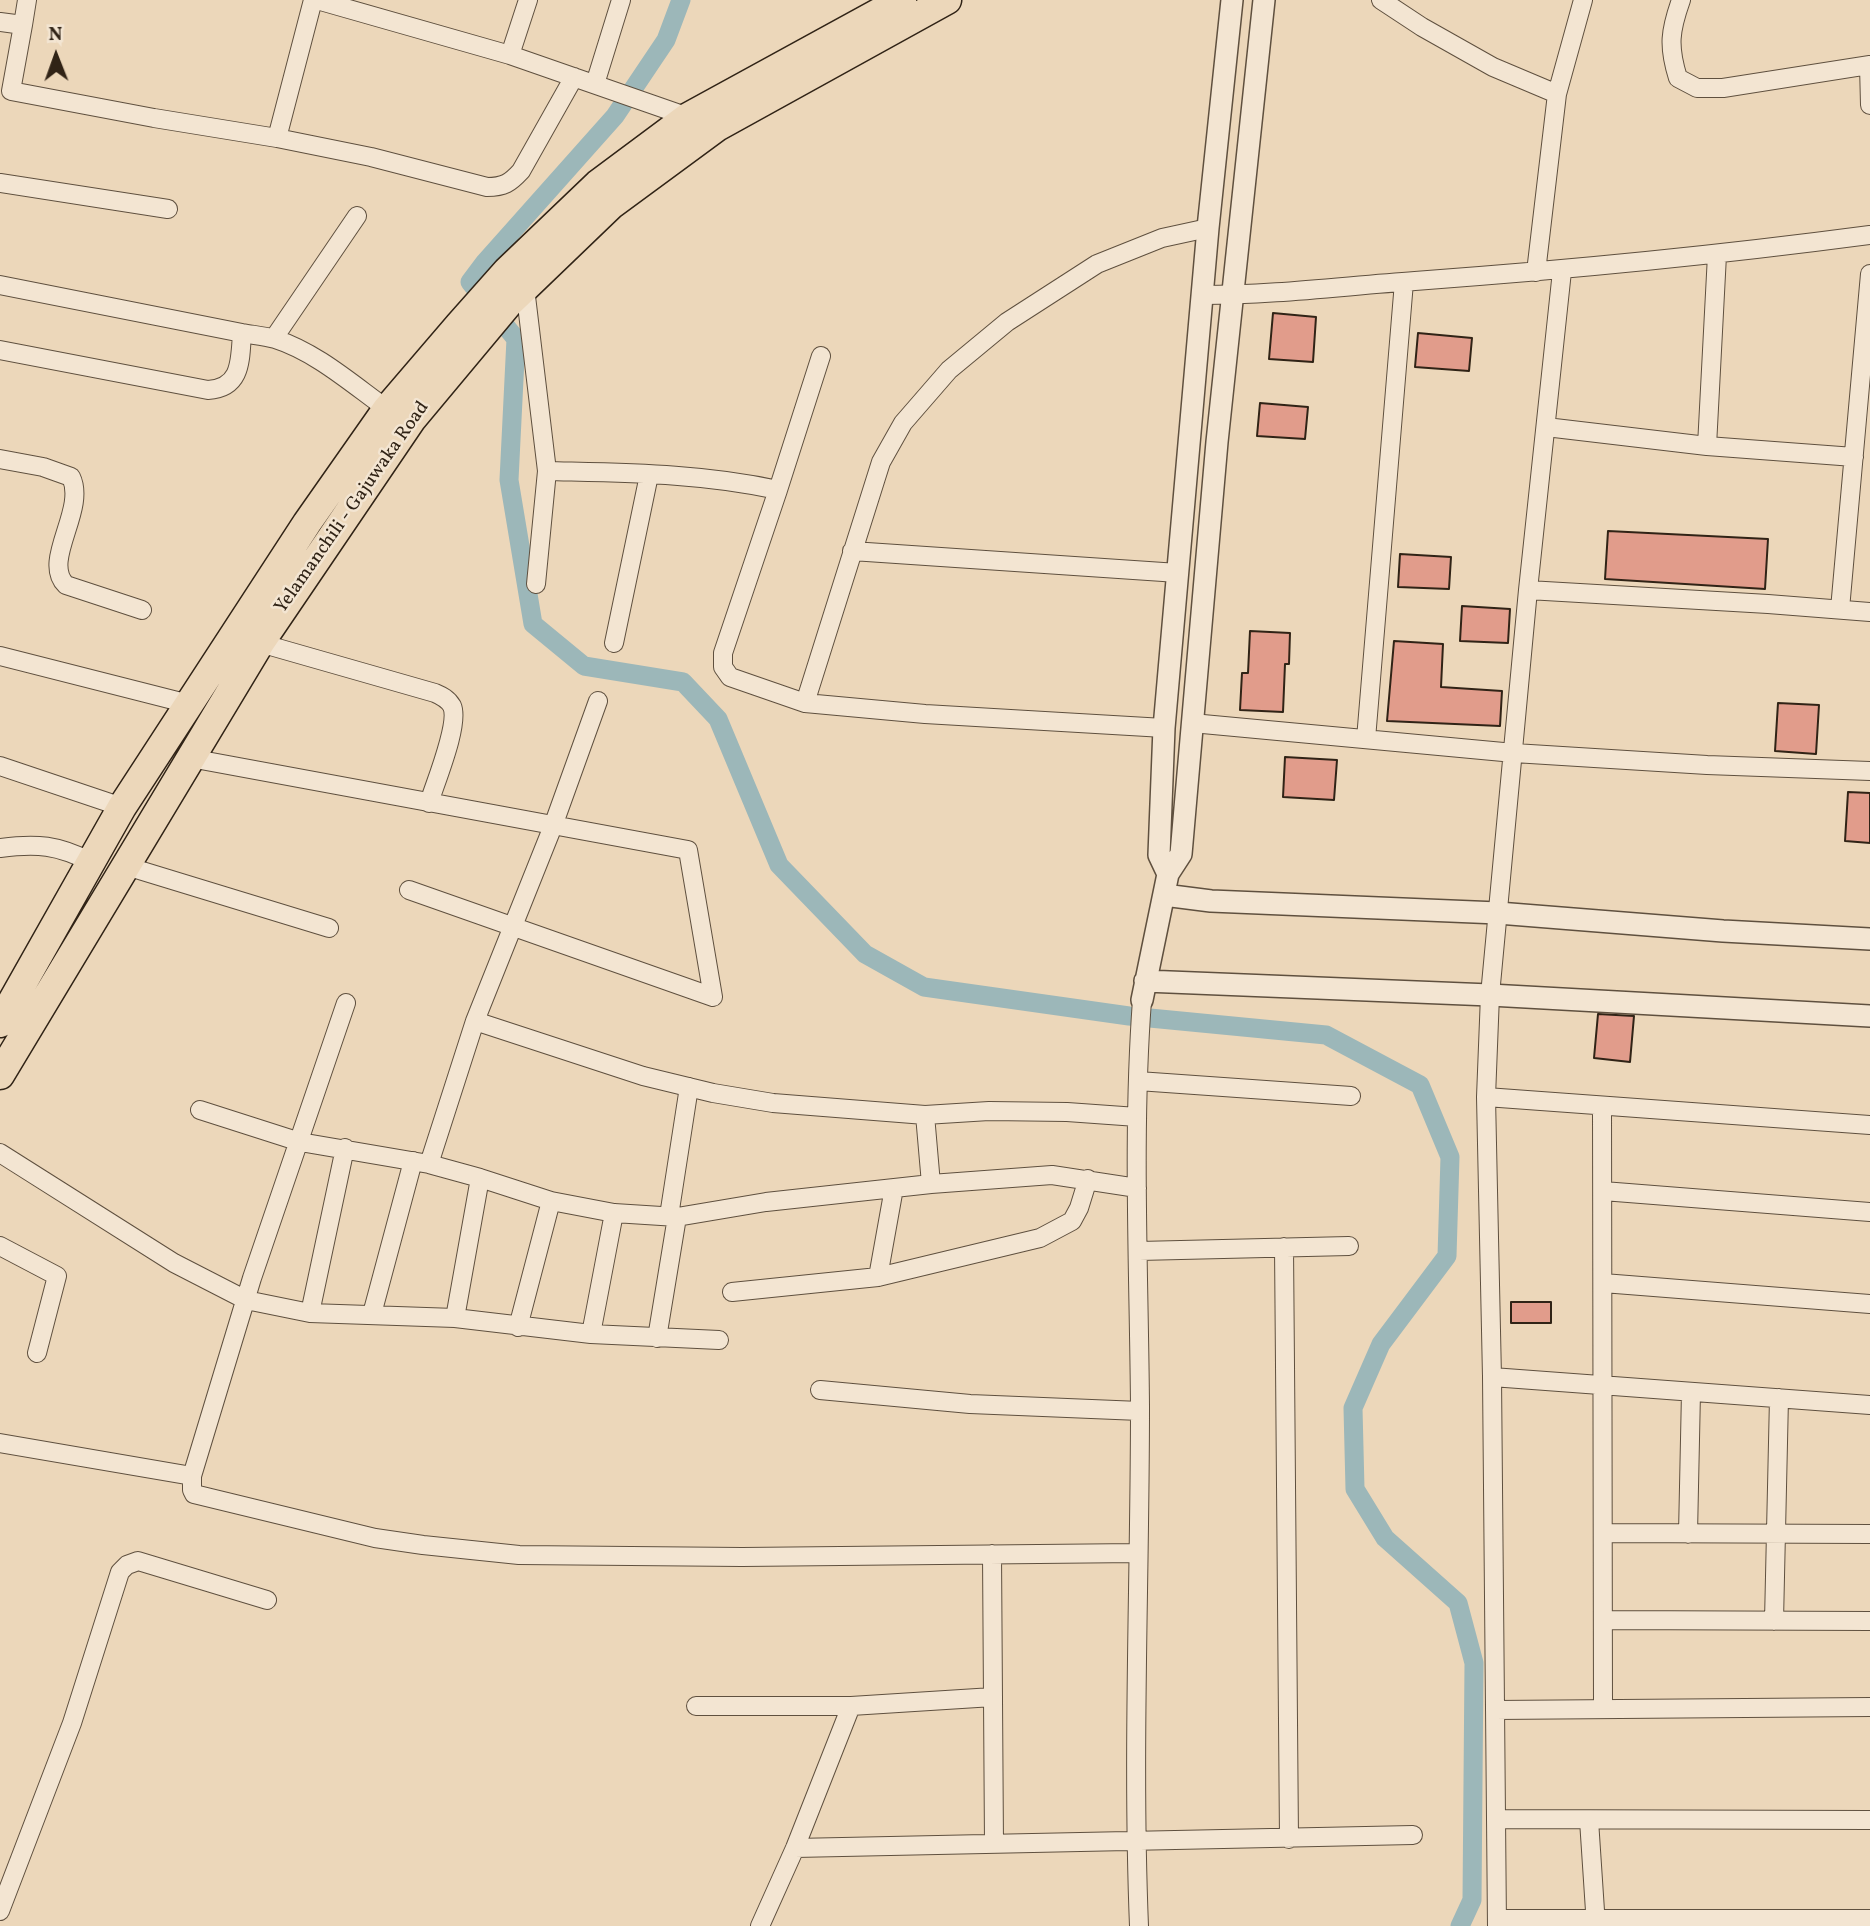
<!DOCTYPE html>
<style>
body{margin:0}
#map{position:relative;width:1870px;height:1926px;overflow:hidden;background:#ecd7ba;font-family:Vollkorn,serif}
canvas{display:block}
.north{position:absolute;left:21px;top:21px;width:70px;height:70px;-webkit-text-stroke:5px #f3e5d2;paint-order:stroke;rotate:359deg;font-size:19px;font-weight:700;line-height:28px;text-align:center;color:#302316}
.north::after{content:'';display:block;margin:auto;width:24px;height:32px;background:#302316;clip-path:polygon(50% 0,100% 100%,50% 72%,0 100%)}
</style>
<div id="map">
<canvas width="1870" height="1926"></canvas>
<div class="north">N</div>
</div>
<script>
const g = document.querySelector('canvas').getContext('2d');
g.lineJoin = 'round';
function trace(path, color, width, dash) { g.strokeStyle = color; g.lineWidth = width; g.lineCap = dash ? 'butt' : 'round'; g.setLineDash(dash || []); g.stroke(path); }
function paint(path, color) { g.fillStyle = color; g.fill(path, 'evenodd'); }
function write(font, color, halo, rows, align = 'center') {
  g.font = font + ' Vollkorn,serif'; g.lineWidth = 5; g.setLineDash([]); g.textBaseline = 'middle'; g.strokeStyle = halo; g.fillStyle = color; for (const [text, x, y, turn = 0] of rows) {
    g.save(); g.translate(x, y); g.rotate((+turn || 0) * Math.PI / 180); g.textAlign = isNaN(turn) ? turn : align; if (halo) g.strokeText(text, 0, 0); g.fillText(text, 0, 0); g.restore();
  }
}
const canal = new Path2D(`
 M681,0l-15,40 -51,76 -130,146 -15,20 46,57 -7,141 24,144 51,42 99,16 35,37 61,146 86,89 59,33 205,29 197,19 94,50 30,72 -3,99 -66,88 -28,64 2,81 30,49 73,65 16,60 -2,237 -12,26`);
const building = new Path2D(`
 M1273,313l43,4 -3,45 -44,-3z
 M1418,333l54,5 -3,33 -54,-4z
 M1260,403l48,4 -3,32 -48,-3z
 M1608,531l160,8 -3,50 -160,-10z
 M1400,554l51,3 -2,32 -51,-2z
 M1462,606l48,3 -2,34 -48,-2z
 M1250,631l40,2 -1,31h-4l-2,48 -43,-2 2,-37h6z
 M1394,641l49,3 -2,43 61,4 -2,35 -113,-5z
 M1778,703l41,2 -3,49 -41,-3z
 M1285,757l52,3 -3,40 -51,-3z
 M1848,792l22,1v50l-25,-2z
 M1598,1014l36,2 -4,46 -36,-4z
 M1511,1302h40v21h-40z`);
const minor = new Path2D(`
 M317,0l193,55 184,64
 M1381,0l41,27 71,40 64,27
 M1681,0c-11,31 -13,46 -3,78l19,10h26l147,-23
 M0,22l23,3 4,-25
 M23,25l-12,66 143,27 123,20 36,-138
 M510,55l18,-55
 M1869,65l1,40
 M595,84l26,-84
 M277,138l94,19 116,30c17,0 23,-4 34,-16l53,-94
 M0,183l168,26
 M1536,272l21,-178 26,-94
 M0,285l242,48
 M525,288l22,183c78,2 155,2 231,19l-55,163v14l7,10 75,26
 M1203,295c71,0 141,-9 212,-14 152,-11 304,-26 455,-46
 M274,338l83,-122
 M0,350l208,40c34,-2 32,-30 34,-57 11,2 23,3 33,6 41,13 77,45 112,70
 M1546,427l161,19 147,11
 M1707,446l10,-191
 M0,459l43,8 28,10c16,33 -30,84 -5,108l76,25
 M778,490l43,-134
 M852,551l326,22
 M536,584l11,-113
 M1528,590l240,14 102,8
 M1840,609l30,-335
 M260,643l175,50c7,3 13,6 17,13 8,18 -17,77 -23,97
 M614,643l35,-168
 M0,656l189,48
 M1192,723l322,30 193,12 163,6
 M1164,728l-239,-14 -120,-11 76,-241 22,-39 46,-53 58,-48 90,-58 65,-26 46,-10
 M1366,739l38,-457
 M190,758l498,92 25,147 -304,-107
 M0,766l122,41
 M0,848c37,-5 58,-3 91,14
 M126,866l203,62
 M346,1003l-94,275 -60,198v14l2,4 181,44 48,7 96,10 223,2 395,-4
 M475,1021l168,55 70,17 60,10 152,12 64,-4 78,1 70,5
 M1138,1081l213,15
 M1486,1097l384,28
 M1602,1107l1,602
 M200,1110l100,32 129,22 51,14
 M0,1153l174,110 72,37 64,13 145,5 25,-140 71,23 63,12 63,4 89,-15 165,-18 -6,-69
 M429,1164l46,-143 78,-195 45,-125
 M931,1184l121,-9 85,13
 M1603,1191l267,21
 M669,1216l20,-129
 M0,1246l57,30 -20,77
 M1284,1247l5,592
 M1139,1251l210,-5
 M878,1277l16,-89
 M1603,1283l267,21
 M732,1292l146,-15 162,-39 32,-17 7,-13 9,-29
 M310,1313l35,-165
 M372,1314l41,-153
 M455,1318l136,16 128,6
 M518,1327l33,-126
 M591,1334l23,-121
 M657,1338l20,-121
 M1492,1377l378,28
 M820,1390l150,14 170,7
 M0,1443l192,33
 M1603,1533l267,1
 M1688,1534l3,-142
 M992,1554l2,290
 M1603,1620l267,1
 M1774,1621l5,-223
 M696,1706h155l142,-9
 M1495,1710l375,-3
 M1496,1819l374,1
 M1589,1820l7,106
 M795,1848l618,-13
 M0,1911l72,-188 48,-151 7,-7 11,-4 129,39
 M1497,1919h373
 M760,1926l35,-78 56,-142
 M1139,1926c-7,-173 1,-346 1,-519 -1,-135 -8,-272 2,-407
 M1497,1926l-5,-549 -6,-280 4,-102 38,-405 34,-319`);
const tertiary = new Path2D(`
 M1168,874l-9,-19 5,-127 44,-500 24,-228
 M1164,895l47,6 287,12 225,18 147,8
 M1145,981l345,14 380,21
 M1142,1000l26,-126 13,-20 36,-412 47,-442`);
const primary = new Path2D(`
 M0,1023l122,-216 185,-284 80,-114 72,-84 48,-54 91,-87 90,-67 214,-117
 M0,1075l260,-432 152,-224 96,-115 103,-99 106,-78 230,-127`);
const streetNames = [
 ["Yelamanchili - Gajuwaka Road",353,508,-55]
];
trace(canal, '#9cb7b9', 19);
paint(building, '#e19c8b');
trace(building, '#302316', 2);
trace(minor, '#5f503f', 20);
trace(tertiary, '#5f503f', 24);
trace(primary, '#302316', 31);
trace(minor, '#f3e5d2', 18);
trace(tertiary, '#f3e5d2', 21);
trace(primary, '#ecd7ba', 28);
write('19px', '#302316', '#f3e5d2', streetNames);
</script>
